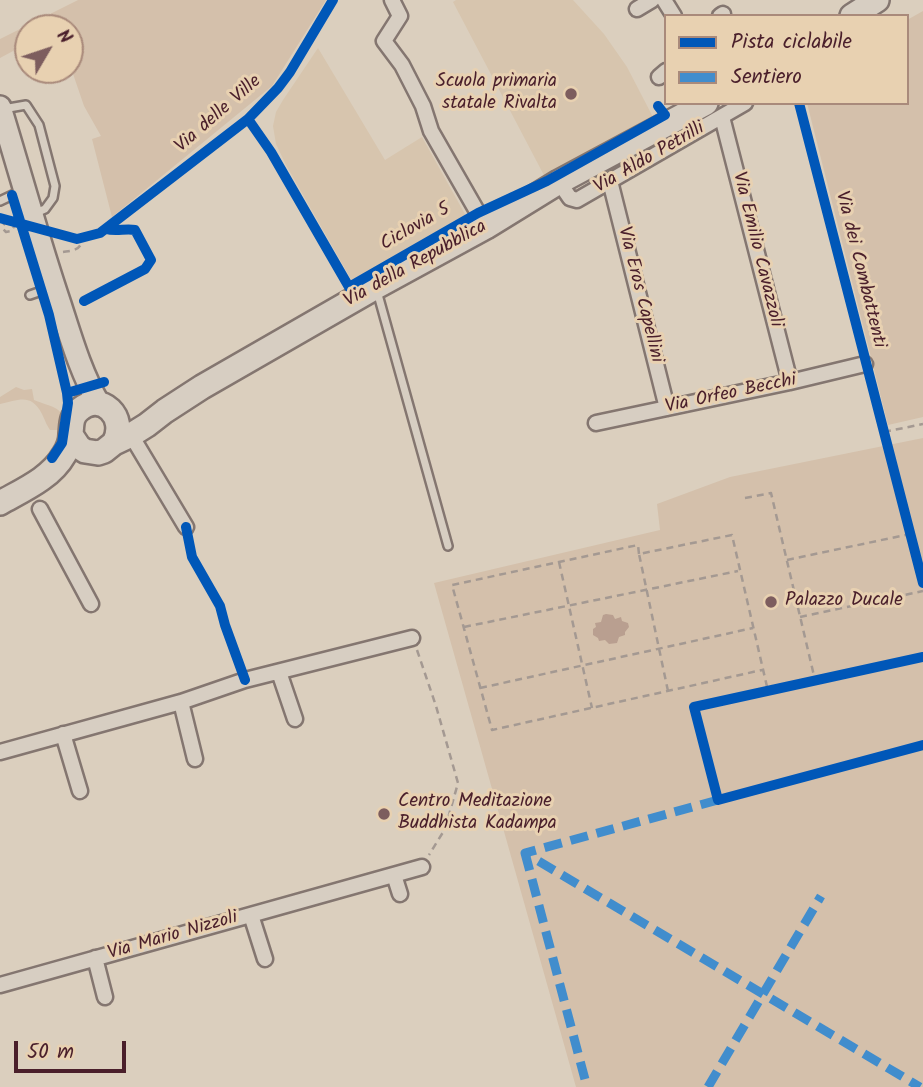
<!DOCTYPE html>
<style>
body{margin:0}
#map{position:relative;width:923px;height:1087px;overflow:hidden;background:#dbcfbe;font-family:Kalam,sans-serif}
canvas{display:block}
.legend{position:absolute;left:664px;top:14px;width:245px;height:91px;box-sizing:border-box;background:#e8d1b1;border:2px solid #a98a7b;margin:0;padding:9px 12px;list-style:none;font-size:21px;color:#4a1f2b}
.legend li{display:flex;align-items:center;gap:14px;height:35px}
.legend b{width:35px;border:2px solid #a98a7b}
.north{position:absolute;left:14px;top:14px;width:70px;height:70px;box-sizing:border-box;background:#e8d1b1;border:2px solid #a98a7b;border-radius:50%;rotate:51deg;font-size:19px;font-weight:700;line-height:28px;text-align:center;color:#4a1f2b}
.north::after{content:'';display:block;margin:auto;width:24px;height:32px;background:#7d5d5e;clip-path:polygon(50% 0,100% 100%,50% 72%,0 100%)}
.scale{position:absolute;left:14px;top:1041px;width:112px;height:32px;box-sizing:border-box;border:4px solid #4a1f2b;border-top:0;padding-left:9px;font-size:21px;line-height:24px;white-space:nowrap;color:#4a1f2b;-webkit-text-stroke:5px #e8d1b1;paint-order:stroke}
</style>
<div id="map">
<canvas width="923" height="1087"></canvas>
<ul class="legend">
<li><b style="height:9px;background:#0057b8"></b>Pista ciclabile</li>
<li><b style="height:9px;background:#418dcd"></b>Sentiero</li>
</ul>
<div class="north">N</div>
<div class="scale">50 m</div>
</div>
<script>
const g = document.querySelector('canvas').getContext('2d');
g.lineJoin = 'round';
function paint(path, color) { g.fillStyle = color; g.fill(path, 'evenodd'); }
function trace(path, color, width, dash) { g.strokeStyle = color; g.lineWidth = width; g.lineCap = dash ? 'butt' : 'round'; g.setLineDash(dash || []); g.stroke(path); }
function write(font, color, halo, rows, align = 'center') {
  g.font = font + ' Kalam,sans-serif'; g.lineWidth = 6; g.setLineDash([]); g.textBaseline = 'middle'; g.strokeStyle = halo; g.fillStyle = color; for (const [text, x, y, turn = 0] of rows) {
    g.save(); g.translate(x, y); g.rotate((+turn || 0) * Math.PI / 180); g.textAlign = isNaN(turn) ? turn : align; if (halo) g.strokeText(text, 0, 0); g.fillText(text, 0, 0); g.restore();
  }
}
const built = new Path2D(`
 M456,0h117l31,34 23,33 28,54 -108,60 -94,-179z
 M318,48l67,112 37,-23 44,79 -114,65 -66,-116 -10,-21 -3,-18 3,-14 7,-12z`);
const green = new Path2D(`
 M78,0h248l-54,86 -160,131 -20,-78 9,-3 -17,-30 -14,-41v-37h-42v15l-28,15v-19z
 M923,11v406l-35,8 -81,-322h100v-83z
 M16,387l8,3 8,-1 2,11c16,7 37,7 24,30h-8c-4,-6 -5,-10 -8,-16 -11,-21 -23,-14 -42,-10v-7z
 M923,438v649h-347l-142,-504 226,-53 -3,-26 73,-27z`);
const water = new Path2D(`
 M606,614l7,1 2,4 6,-2 1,4 6,2 1,4 -4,5v3l-6,2 -2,6 -8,1 -4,-4 -6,1 -1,-3 -5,-3v-6l3,-2 -1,-4 6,-1 2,-7z`);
const path = new Path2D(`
 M7,219l-4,7v3l3,3 5,-1 4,-6
 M63,252c6,-1 15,-1 18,-8l-4,-5
 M884,432l39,-8
 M745,498l26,-5 44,187
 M188,541l4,16 28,49 5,19 15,42
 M639,554l-1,-9 -186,40 40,145 270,-60
 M787,560l123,-26
 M559,562l33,146
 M800,617l123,-26
 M464,627l274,-56
 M417,650l19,56 22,77 -13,46 -16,26
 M480,688l273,-60
 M668,691l-29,-137 93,-19 36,156`);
const service = new Path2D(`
 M3,109l23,-4 13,20 16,61 -2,12 -8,11 -12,5
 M0,201l21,-10
 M377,291l71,255
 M30,295l23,-8`);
const minor = new Path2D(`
 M392,0l8,16 -16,25 18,24 21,41 8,25 55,96
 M664,0l10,16
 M637,9l15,-9
 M720,16l3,-2
 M659,77l7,-6
 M722,117l68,265
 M610,181l57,227
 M559,182l11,16 7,2 168,-97
 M596,423l194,-41 75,-18
 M131,435l55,92
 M40,509l51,95
 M279,672l16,47
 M181,702l14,57
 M63,734l17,57
 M0,752l181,-50 64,-22 167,-42
 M394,875l6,19
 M251,915l14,44
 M95,958l10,39
 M0,985l422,-118`);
const secondary = new Path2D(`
 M0,107c20,65 38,132 60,197 11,34 21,69 39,100`);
const primary = new Path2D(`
 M852,16l25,-16
 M71,435l8,12 6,4 13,2 6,-2 10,-8 17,-8 16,-10 18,-14 37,-24 174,-100 110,-60 73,-45 147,-79
 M0,503c23,-13 51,-25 64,-48 4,-6 7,-14 7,-21 1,-10 0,-17 8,-24 22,-19 49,7 35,33`);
const quiet = new Path2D(`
 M718,800l-193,53 395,234
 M525,853l62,234
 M708,1087l113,-191`);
const cycleway = new Path2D(`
 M799,103l124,480
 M248,119l23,33 78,135 129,-74 69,-32 118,-66 -7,-9
 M12,195l37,120 18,78
 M0,218l77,21 23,-6 148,-114 30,-31 12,-16 43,-72
 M84,301l61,-32 6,-9 -16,-30c-10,-2 -18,2 -29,-1
 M52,458l10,-15 6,-40 -1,-10 37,-11
 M186,527l6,30 28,49 5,19 20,55
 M923,657l-229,50 24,93 205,-55`);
const markers = [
 [571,94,7,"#7d5d5e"],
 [771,602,7,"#7d5d5e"],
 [384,814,7,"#7d5d5e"]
];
const poiNames = [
 ["Scuola primaria",557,83,"right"],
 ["statale Rivalta",557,105,"right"],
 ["Palazzo Ducale",785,602],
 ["Centro Meditazione",398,803],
 ["Buddhista Kadampa",398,825]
];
const streetNames = [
 ["Via delle Ville",219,115,-41],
 ["Via Aldo Petrilli",650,159,-30],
 ["Ciclovia 5",416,228,-30],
 ["Via Emilio Cavazzoli",756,250,76],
 ["Via della Repubblica",416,265,-29],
 ["Via dei Combattenti",859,270,76],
 ["Via Eros Capellini",639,295,76],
 ["Via Orfeo Becchi",731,395,-12],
 ["Via Mario Nizzoli",173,937,-16]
];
paint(built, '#d7c5ae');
paint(green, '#d4c0ab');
paint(water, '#b99f90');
trace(service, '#847670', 12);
trace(minor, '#847670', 19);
trace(secondary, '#847670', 26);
trace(primary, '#847670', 28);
trace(path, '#a49992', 2.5, [7, 5]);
trace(service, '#d7cec2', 7);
trace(minor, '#d7cec2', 14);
trace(secondary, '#d7cec2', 21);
trace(primary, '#d7cec2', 23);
trace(quiet, '#418dcd', 9, [18, 9]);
trace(cycleway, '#0057b8', 10);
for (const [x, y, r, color] of markers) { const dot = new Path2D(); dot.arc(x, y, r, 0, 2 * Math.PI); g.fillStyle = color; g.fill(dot); trace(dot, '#e8d1b1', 2.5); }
write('19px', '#4a1f2b', '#e8d1b1', poiNames, 'left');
write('19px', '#4a1f2b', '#e8d1b1', streetNames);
</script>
